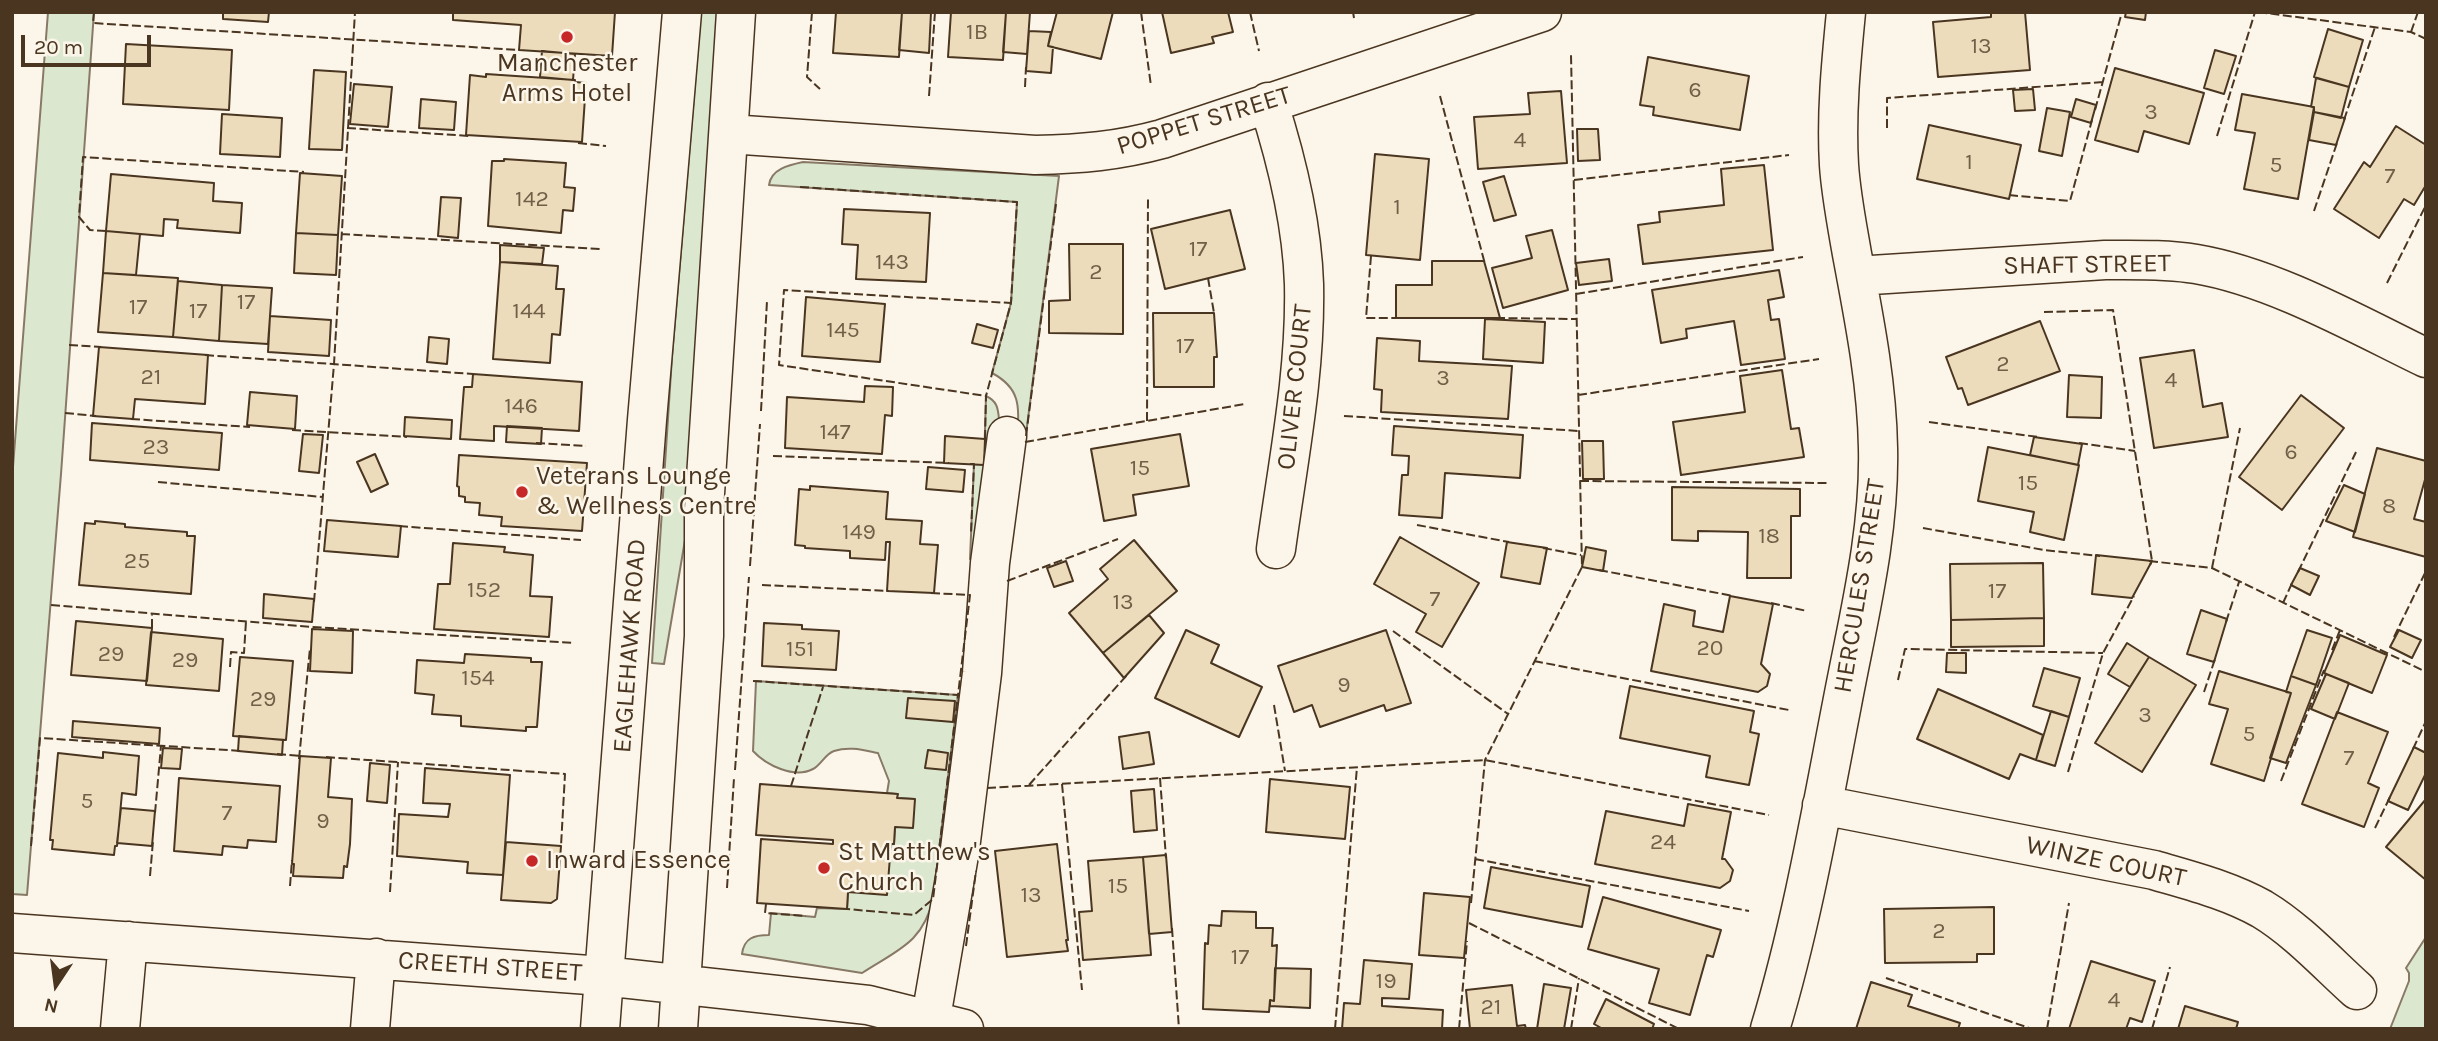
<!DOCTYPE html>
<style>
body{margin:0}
#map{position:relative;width:2438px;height:1041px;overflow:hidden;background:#fbf6e9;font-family:Karla,sans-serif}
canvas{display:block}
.frame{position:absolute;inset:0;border:14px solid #4a3520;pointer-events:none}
.north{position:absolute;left:21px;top:950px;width:70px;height:70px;-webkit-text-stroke:5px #fbf6e9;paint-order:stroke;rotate:193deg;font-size:19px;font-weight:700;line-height:28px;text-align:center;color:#4a3520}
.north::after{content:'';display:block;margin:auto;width:24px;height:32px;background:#4a3520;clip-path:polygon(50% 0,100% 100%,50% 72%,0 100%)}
.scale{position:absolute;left:21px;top:35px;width:130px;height:32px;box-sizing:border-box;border:4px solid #4a3520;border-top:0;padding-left:9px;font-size:21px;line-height:24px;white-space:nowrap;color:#4a3520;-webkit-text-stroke:5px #fbf6e9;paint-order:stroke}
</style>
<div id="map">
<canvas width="2438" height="1041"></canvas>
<div class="frame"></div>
<div class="north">N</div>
<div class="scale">20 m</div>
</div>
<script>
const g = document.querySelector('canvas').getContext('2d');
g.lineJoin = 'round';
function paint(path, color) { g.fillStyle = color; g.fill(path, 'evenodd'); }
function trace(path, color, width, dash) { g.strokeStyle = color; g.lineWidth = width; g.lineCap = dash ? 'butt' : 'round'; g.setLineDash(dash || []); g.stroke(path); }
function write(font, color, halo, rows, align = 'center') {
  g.font = font + ' Karla,sans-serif'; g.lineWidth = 5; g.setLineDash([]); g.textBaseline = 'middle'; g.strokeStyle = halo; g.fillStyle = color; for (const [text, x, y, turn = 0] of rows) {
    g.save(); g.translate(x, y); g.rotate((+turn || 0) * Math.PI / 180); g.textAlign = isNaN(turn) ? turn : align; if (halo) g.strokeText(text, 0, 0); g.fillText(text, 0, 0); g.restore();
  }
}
const green = new Path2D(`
 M48,12h46l-33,462 -34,421 -15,-1v-414z
 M701,12h20l-36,528 -21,124 -12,-1 20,-306z
 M803,162l256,14 -34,266 -8,-3c2,-31 5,-50 -25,-66l19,-70 6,-101 -248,-17c2,-16 20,-20 34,-23z
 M986,396c11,5 12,12 13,23l-22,132 -7,8 4,-95h10z
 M756,681l202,14 -25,204c-10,44 -36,51 -71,74l-120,-19c2,-16 12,-19 27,-19l2,-22 44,4 2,-9 30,1 1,-17 43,-48h3l1,-17 19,-28 -17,-1v-4l-10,-1 2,-12 -11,-28c-15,-3 -29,-7 -44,-2 -9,3 -13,14 -21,18 -19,10 -47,-4 -60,-18z
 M2426,937v92h-36l19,-48v-8l-3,-5z`);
const building = new Path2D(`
 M223,12h46l-1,10 -45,-3z
 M453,12h162l-3,44 -93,-6 2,-25 -68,-5z
 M836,12h66l-3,45 -66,-4z
 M902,12h29l-2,41 -30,-3z
 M951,12h55l-3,48 -55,-3z
 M1006,12h24l-3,42 -24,-2z
 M1057,12h56l-12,47 -53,-13z
 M1162,12h66l5,20 -21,5 2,6 -43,10z
 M1991,12h34l5,58 -92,7 -5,-55 58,-5z
 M2126,12h20l-1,8 -20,-3z
 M2328,29l35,11 -14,47 -35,-10z
 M1029,31l22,1 -3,14 5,1 -2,26 -25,-2z
 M126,44l106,6 -3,60 -106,-6z
 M2215,50l21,6 -12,38 -20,-6z
 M542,51l33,3 -2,26 -33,-3z
 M1648,57l101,19 -9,54 -87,-15 1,-8 -14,-2z
 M2115,68l89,25 -15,51 -45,-13 -6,21 -43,-12z
 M314,70l32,2 -4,78 -33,-1z
 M486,74l89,6v2l11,1 -4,59 -116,-7 4,-60 16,2z
 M2316,78l33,9 -8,31 -27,-6v-5h-3z
 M354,84l38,3 -4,40 -38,-3z
 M2033,89l2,21 -20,1 -2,-21z
 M1561,91l6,72 -89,6 -4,-52 56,-3 -2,-21z
 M2242,94l72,13 -16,92 -54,-10 11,-56 -20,-3z
 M421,99l35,3 -2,28 -35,-2z
 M2076,99l20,6 -5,18 -20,-6z
 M2047,108l23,4 -8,44 -23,-5z
 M2314,112l31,6 -9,27 -27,-5z
 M222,114l60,4 -2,39 -60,-3z
 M1929,125l92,20 -12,54 -92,-20z
 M2396,126l30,19v40l-12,20 -10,-6 -25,39 -45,-29 30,-47 6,5z
 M1577,129h21l2,31 -22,1z
 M1375,154l54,5 -9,101 -54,-5z
 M504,159l62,4 -2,24 11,1 -2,23 -10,-1 -2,23 -73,-7 4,-65h12z
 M1764,165l9,85 -130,14 -5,-39 22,-3 -1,-10 65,-7 -3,-36z
 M300,173l42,3 -4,59 -42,-2z
 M111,174l103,9 -1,18 29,2 -2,30 -63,-5 1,-8 -14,-1 -1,17 -57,-5z
 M1504,176l12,39 -22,6 -11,-39z
 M441,197l20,1 -3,40 -20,-2z
 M844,209l86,4 -4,69 -70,-3 2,-34 -16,-1z
 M1230,210l15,59 -80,20 -14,-60z
 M1552,230l16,60 -65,18 -11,-40 40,-10 -6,-22z
 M106,231l34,3 -4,41 -33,-2z
 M296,233l42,2 -2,40 -42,-2z
 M1069,244h54v90l-74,-1v-32l21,-1z
 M500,245l44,3 -2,16 -42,-2z
 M1609,259l3,22 -33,4 -3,-22z
 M1432,261h52l16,57h-104v-33h36z
 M500,262l58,4 -2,23h8l-4,46 -8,-1 -2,29 -57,-4z
 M1779,270l5,27 -16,3 3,20 8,-1 6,40 -44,6 -7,-44 -48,8 1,9 -26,5 -9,-53z
 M103,273l75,5 -5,59 -75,-5z
 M178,281l44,4 -3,56 -46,-4z
 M222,285l50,3 -4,56 -49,-3z
 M806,297l79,7 -5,58 -78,-6z
 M1153,313h61l3,44h-3v30h-60z
 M270,316l61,4 -2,36 -61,-4z
 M1485,319l60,3 -2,41 -60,-4z
 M2040,321l20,50 -92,34 -6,-17 -4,1 -12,-32z
 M977,324l21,6 -5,18 -21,-5z
 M429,337l20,2 -2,25 -20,-2z
 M1377,338l43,3 -1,20 93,5 -4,53 -127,-7 1,-22 -8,-1z
 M99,347l109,8 -3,49 -70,-5 -2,20 -40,-3z
 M2194,350l9,57 19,-4 6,34 -74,11 -14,-90z
 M1782,370l9,59 8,-1 5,29 -123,18 -8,-53 72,-10 -5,-36z
 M473,374l109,8 -3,49 -85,-5v15l-34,-2 4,-52h8z
 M2069,375l33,2 -1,41 -34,-1z
 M865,386l28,1 -1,29 -7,-1 -3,39 -97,-6 2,-51 77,5z
 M250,392l47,4 -2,33 -48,-4z
 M2301,395l43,33 -62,82 -43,-33z
 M405,417l47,3 -1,19 -47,-3z
 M92,423l130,10 -3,37 -129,-10z
 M507,426l35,2 -1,16 -35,-2z
 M1394,426l129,9 -3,43 -75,-5 -3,45 -43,-3 3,-40h6l1,-19 -17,-1z
 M303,434l20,1 -4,38 -20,-2z
 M1180,434l9,52 -56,9 3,20 -32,6 -13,-72z
 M945,436l40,3 -1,26 -40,-2z
 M2034,437l48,7 -4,21 -48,-10z
 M1582,441h21l1,38h-21z
 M1988,447l91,18 -15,75 -34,-8 4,-20 -56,-11z
 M2377,448l49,13v15l-12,43 12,3v35l-73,-20z
 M375,454l13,30 -17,8 -14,-30z
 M459,455l128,8 -5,68 -81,-5 1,-9 -23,-2 1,-12 -15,-1v-5l-6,-1v-9l-2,-1z
 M928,467l37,3 -2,22 -37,-3z
 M2344,485l21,9 -10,38 -29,-11z
 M810,486l78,6 -2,27 36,2 -2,23 18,1 -4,48 -47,-2 3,-49h-4l-1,18 -35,-2v-7l-45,-3v-2l-10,-1 4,-56 11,1z
 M1672,487l128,2v27h-9v62h-44l1,-46 -50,-1v10l-26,-1z
 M327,520l74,6 -3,31 -74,-6z
 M95,521l30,3v3l62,5v4h8l-4,58 -112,-9 6,-62 10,1z
 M1400,537l79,46 -37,64 -26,-15 10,-18 -52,-30z
 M1134,540l43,51 -74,62 -34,-40 39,-34 -8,-10z
 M1507,542l40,6 -7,36 -39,-7z
 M453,543l52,4 -1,5 29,3 -3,41 22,1 -3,40 -115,-8 4,-45h12z
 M1586,547l20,4 -3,20 -21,-4z
 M2096,555l56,6 -20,37 -40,-4z
 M1066,561l7,20 -19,6 -7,-19z
 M2043,563l1,55 -93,2 -1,-56z
 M2300,568l19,8 -9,19 -19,-10z
 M264,594l50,5 -2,23 -49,-4z
 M1730,596l43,8 -12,60 9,10 -3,12 -9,6 -107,-21 13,-67 31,7 -2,15 30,6z
 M2201,610l26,9 -13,43 -27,-8z
 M1149,615l15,18 -40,45 -21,-25z
 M2044,618v28l-93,1v-27z
 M76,621l76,7 -5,53 -76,-6z
 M764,623l38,2v4l37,2 -3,39 -74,-4z
 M312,629l41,2 -1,42 -42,-2z
 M1186,630l33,15 -8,18 51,24 -23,50 -84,-39z
 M1386,630l25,73 -25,8 -2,-6 -64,22 -8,-22 -18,7 -16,-46z
 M2307,630l25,8 -16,47 -25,-9z
 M2399,630l22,10 -9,18 -22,-11z
 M151,632l72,7 -4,52 -73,-6z
 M2340,635l47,20 -15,38 -48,-20z
 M2127,643l22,14 -19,30 -22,-13z
 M1947,653h19v20l-20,-1z
 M465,654l66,4v4h11l-5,65h-11v4l-65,-5v-10l-29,-2 2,-19 -19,-2 2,-33 47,3z
 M240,657l53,4 -7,79 -53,-4z
 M2149,657l47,28 -54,87 -47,-29z
 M2044,668l36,10 -11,39 -36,-11z
 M2219,671l72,22 -27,88 -53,-17 17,-55 -19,-5z
 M2326,674l23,9 -14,36 -24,-10z
 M2291,676l25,9 -30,78 -16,-5 21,-65 -5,-1z
 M1630,686l124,25 -4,21 9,2 -10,51 -43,-8 4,-21 -90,-18z
 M1938,689l105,46 -7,25 -16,-6 -11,25 -92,-40z
 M908,698l47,3 -2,21 -47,-4z
 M2051,711l18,6 -14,49 -19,-6z
 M2337,712l51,20 -20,51 11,5 -15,39 -62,-23z
 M73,721l87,7 -1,16 -87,-7z
 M1149,732l5,32 -31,5 -4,-32z
 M239,736l44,4 -1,15 -44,-4z
 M2414,747l12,6v20l-18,37 -20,-9z
 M163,748l19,1 -2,20 -19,-1z
 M928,750l20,3 -2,17 -21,-2z
 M103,752l36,4 -3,39 -14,-2 -5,53h-2l-1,9 -62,-6 1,-9h-3l8,-87 45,5z
 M300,756l31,2 -3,39 24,2 -2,45 -3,23 -3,-1 -1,12 -50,-2 1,-12h-2z
 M370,763l20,2 -3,38 -20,-2z
 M425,768l85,7 -7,100 -36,-2 1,-11 -71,-6 2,-42 49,3 2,-13 -27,-1z
 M179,778l101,8 -4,56 -28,-2 -1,8 -24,-2 -1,9 -48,-4z
 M1270,779l80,8 -5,52 -79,-7z
 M760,784l138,10 -1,4 18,1 -2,29 -18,-1 -1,17h-3l-4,51 -39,-3 -1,17 -90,-6 4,-64 72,5v-4l-77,-5z
 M1154,789l3,41 -23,2 -3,-41z
 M2426,799v81l-40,-33z
 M1688,804l43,8 -9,47h3l8,11 -3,11 -10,7 -125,-24 11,-53 78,15z
 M121,808l34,3 -3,35 -35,-3z
 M506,842l55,4 -4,53 -6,4 -50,-3z
 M1057,844l11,96h-2l2,11 -61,6 -12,-106z
 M1166,855l6,77 -23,2 -6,-77z
 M1143,857l8,98 -68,5 -4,-48 13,-1 -4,-50z
 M1491,867l99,19 -8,41 -98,-19z
 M1424,893l46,4 -6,61 -45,-3z
 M1603,897l118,33 -8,27 -6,-2 -17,60 -41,-12 10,-34 -71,-20z
 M1994,907v47h-17v8l-92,1 -1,-54z
 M1222,911l34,1v16h17l-1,18 5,-1 -3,56 -4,-1 -1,12 -66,-3 2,-66 3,1 1,-19 12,1z
 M1364,960l48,4 -3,35 -27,-1v8l61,4 -1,19h-100l2,-26 16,1z
 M2091,961l64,20 -13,41 -12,-4 -4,11h-57z
 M1275,968l36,1 -1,39 -40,-2v-6l4,1z
 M1871,982l41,13 -4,11 52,17 -2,6h-102z
 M1544,984l27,4 -7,41h-27z
 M1512,985l5,41 8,-1 1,4h-56l-4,-39z
 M1606,999l48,25 -2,5h-49l-9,-5z
 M2185,1006l53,16 -2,7h-58z`);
const minor = new Path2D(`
 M1268,102c19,59 34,120 36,182 2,89 -16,177 -28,265
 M729,134l306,21c46,-1 83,-4 127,-16l380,-127
 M1856,276l249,-16c30,0 61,-1 91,4 77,13 160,60 230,94
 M1822,805l332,65c37,11 74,20 108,39 35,21 65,54 95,81
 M12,933l591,43
 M120,1029l8,-88
 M370,1029l6,-71
 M929,1029l31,-180 22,-176 8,-110 17,-127
 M1770,1029c32,-106 51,-217 72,-325 16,-85 38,-170 36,-256 -1,-65 -14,-130 -26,-194 -5,-29 -11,-59 -13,-89 -3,-51 2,-102 7,-153`);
const major = new Path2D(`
 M603,976l265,29 96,24
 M600,1029l47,-609 35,-408
 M678,1029l26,-393v-127l32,-497`);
const fence = new Path2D(`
 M94,12l-1,11 426,27
 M812,12l-5,65 13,12
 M1141,12l10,74
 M1250,12l9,39
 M1353,12l1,6
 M2258,12l153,20 15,7
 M2411,32l7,-20
 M1025,87l1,-20
 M929,96l6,-84
 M1440,96l45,168
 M2095,110l27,-98
 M2344,120l31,-93
 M347,128l123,8
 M1887,128v-30l216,-16
 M2217,136l38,-124
 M578,143l28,3
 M1574,180l215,-25
 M800,187l217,15 -6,101
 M2009,195l61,6 22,-81
 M2314,211l23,-68
 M106,231l-16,-1 -11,-13 4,-60 221,15
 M341,234l260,15
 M1371,256l-5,62h32
 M1208,278l6,35h-4
 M2387,283l39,-78
 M1576,294l227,-37
 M2044,312l69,-2 39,251 -2,4
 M1496,318l81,1
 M69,345l32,2
 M205,355l268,19
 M1578,395l241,-36
 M761,411l6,-110
 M65,413l31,3
 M1344,416l235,15
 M131,419l119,8
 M1147,421l1,-225
 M1929,422l109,15
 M292,430l115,7
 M1026,436l30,-232
 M985,439l1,-43 25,-93 -227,-13 -5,75 207,31
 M1025,442l220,-38
 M536,443l50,3
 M2079,443l56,8
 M773,456l176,7
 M970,464h4l-3,69
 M1580,481l248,2
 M158,482l165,15
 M1417,525l92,17
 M399,526l182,14
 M1923,528l121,22 56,6
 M1543,548l38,7
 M2149,561l63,7 214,104
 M750,566l10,-142
 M2212,568l28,-140
 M1599,570l134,26
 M2298,572l58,-120
 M1007,581l111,-42
 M762,585l127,6
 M931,593l39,2 -12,100
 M314,602l20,-238 21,-352
 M1771,603l36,8
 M2283,603l10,-22
 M51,605l261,22 262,16
 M2226,622l13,-40
 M152,628v-15
 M1393,631l115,83
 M2394,637l32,-66
 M2332,650l8,-20
 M1534,661l255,49
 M230,667l1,-15 13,1 2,-32
 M1898,680l7,-31 198,4
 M753,681l205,14 -25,204 -19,16 -67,-6
 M2204,692l11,-33
 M1274,705l11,66
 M2413,749l13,-28
 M277,754l24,2
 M326,757l239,17 -4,72
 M299,759l11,-111
 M735,770l14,-193
 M2068,772l35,-119 31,-57
 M1160,778l6,80
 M2281,781l43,-111
 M1062,784l20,206
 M1029,785l98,-110
 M791,786l32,-99
 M987,788l498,-28 284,55
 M155,813l6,-67
 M2375,828l15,-31
 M31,846l9,-108 202,13
 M1475,859l274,52
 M150,876l3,-35
 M290,886l2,-26
 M727,888l7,-110
 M390,892l8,-130
 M1471,903l14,-143 97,-193 -11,-512
 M766,904l-1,9 41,3
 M1469,923l210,106
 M1172,928l7,101
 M966,946l10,-75
 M1886,978l146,51
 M1335,1029l22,-262
 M1459,1029l8,-88
 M1571,1029l8,-51
 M2047,1029l22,-126
 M2152,1029l18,-62`);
const markers = [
 [567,37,7,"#c62828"],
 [522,492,7,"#c62828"],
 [532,861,7,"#c62828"],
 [824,868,7,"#c62828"]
];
const numberNames = [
 ["1B",977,32],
 ["13",1981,46],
 ["6",1695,90],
 ["3",2151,112],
 ["4",1520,140],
 ["1",1969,162],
 ["5",2276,165],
 ["7",2390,176],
 ["142",532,199],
 ["1",1397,207],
 ["17",1198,249],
 ["143",892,262],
 ["2",1096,272],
 ["17",246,302],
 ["17",138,307],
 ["17",198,311],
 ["144",529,311],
 ["145",843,330],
 ["17",1185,346],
 ["2",2003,364],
 ["21",151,377],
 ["3",1443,378],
 ["4",2171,380],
 ["146",521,406],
 ["147",835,432],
 ["23",156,447],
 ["6",2291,452],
 ["15",1140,468],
 ["15",2028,483],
 ["8",2389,506],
 ["149",859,532],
 ["18",1769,536],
 ["25",137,561],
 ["152",484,590],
 ["17",1997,591],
 ["7",1435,599],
 ["13",1123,602],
 ["20",1710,648],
 ["151",800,649],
 ["29",111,654],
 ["29",185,660],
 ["154",478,678],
 ["9",1344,685],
 ["29",263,699],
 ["3",2145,715],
 ["5",2249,734],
 ["7",2349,758],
 ["5",87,801],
 ["7",227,813],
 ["9",323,821],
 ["24",1663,842],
 ["15",1118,886],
 ["13",1031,895],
 ["2",1939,931],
 ["17",1240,957],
 ["19",1386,981],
 ["4",2114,1000],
 ["21",1491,1007]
];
const poiNames = [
 ["Manchester",567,64,"center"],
 ["Arms Hotel",567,94,"center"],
 ["Veterans Lounge",536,477],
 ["& Wellness Centre",536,507],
 ["St Matthew's",838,853],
 ["Church",838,883],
 ["Inward Essence",546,861]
];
const streetNames = [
 ["POPPET STREET",1204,121,-17],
 ["SHAFT STREET",2087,265,-1],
 ["OLIVER COURT",1295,387,-84],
 ["HERCULES STREET",1860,586,-81],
 ["EAGLEHAWK ROAD",630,646,-86],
 ["WINZE COURT",2106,862,12],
 ["CREETH STREET",490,967,4]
];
paint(green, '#dce7d0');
trace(green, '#887966', 2);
paint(building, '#ecdcbc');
trace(building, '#4a3520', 2);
trace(minor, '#4a3520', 41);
trace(major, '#4a3520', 41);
trace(minor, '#fbf6e9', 38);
trace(major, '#fbf6e9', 38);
trace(fence, '#4a3520', 2, [9, 3.5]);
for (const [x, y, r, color] of markers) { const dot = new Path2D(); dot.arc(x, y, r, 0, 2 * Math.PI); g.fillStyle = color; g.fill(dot); trace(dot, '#fbf6e9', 2.5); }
write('23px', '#725f47', null, numberNames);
write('26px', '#4a3520', '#fbf6e9', poiNames, 'left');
write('26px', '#4a3520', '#fbf6e9', streetNames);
</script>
